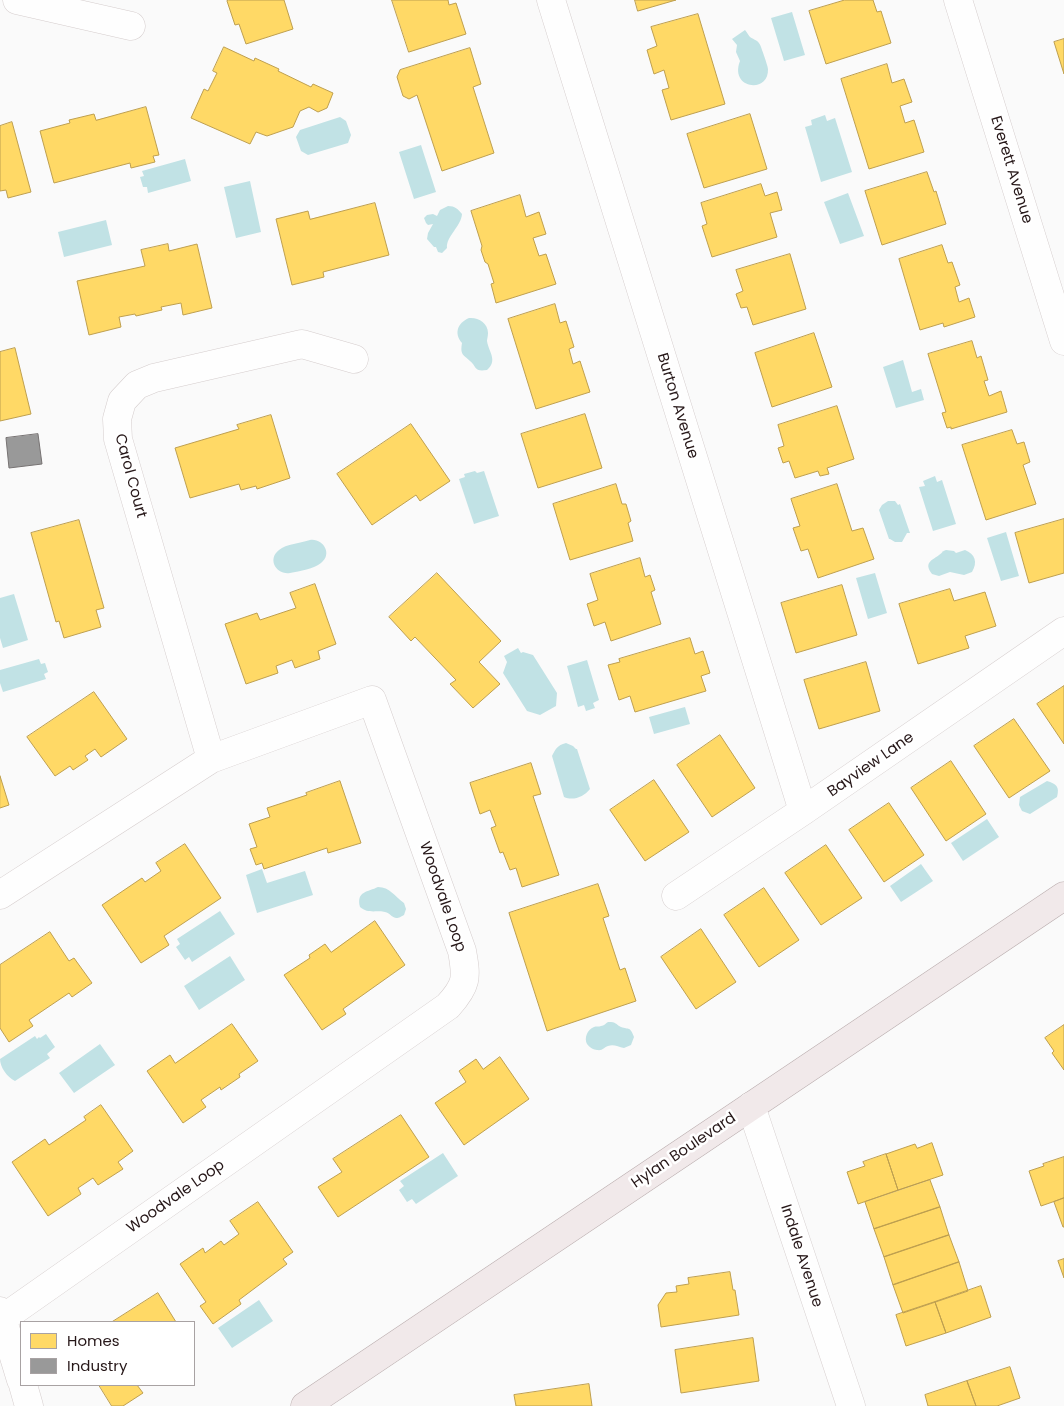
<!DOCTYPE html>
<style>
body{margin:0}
#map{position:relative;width:1064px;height:1406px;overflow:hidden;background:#fafafa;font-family:Poppins,sans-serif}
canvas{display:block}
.legend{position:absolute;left:20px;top:1321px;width:175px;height:65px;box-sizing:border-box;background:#fff;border:1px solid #a8a2a3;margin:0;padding:6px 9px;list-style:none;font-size:15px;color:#261718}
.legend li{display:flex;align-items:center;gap:10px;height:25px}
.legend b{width:25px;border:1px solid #a8a2a3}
</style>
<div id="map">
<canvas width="1064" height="1406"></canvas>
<ul class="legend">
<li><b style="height:14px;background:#ffd966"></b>Homes</li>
<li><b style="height:14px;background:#999"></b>Industry</li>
</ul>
</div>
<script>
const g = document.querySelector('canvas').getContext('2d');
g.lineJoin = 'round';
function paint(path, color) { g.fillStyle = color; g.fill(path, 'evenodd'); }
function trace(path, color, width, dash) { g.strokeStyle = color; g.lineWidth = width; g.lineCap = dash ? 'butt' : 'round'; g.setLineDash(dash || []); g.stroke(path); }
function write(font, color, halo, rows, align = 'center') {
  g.font = font + ' Poppins,sans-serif'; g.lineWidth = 5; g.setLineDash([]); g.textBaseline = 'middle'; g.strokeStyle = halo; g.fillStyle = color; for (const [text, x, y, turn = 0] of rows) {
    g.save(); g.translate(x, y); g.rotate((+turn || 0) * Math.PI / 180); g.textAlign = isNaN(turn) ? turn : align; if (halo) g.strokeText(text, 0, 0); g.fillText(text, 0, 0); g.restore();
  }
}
const water = new Path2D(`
 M792,12l13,43 -21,6 -13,-43z
 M745,30c2,2 3,5 5,7 4,3 9,3 11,10 1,3 7,19 7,22 1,25 -39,20 -28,-8l-4,-9 1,-7 -5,-6z
 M825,115l2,6 8,-3 17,54 -31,10 -16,-55 7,-2 -1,-5z
 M340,117l6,4 5,14 -3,8 -40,12 -7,-4 -5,-14 4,-7z
 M421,145l15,47 -22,7 -15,-47z
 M185,159l6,22 -43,12 -1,-6h-4l-3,-10 4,-1 -2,-5z
 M250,181l11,51 -25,6 -12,-51z
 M848,193l16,43 -24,8 -16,-42z
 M448,206c7,0 10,3 14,8 -1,13 -16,22 -15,34l-5,5 -4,-1 -2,-5h-2l-7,-8 1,-6 5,-9 -5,1 -2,-2 -2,-5 3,-3 6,-1 4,2 3,-6z
 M106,220l6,25 -48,12 -6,-25z
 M469,318c9,-1 19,5 19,15 0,3 -1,6 -1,8 2,12 11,19 0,29 -13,2 -10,-3 -17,-9 -7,-7 -10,-6 -8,-18 -8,-9 -5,-20 7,-25z
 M903,360l9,32 9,-3 3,11 -28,8 -13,-41z
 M475,471l2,2 7,-2 15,45 -25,8 -15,-45 6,-2 -1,-3z
 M935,476l2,6 5,-2 14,44 -23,7 -14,-44 6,-1 -2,-5z
 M888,501h7l3,4 2,-1 10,29h-3l-5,9h-7l-5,-3h-1l-10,-29 3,-5z
 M1006,532l13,44 -18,5 -14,-43z
 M310,540c13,-2 23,14 11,23 -7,6 -21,8 -31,10 -14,2 -23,-14 -11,-23 7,-6 22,-7 31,-10z
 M946,550l8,1 2,2 9,-3c10,4 13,12 7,22l-8,3 -14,-3 -11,4 -7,-2c-9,-12 1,-14 7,-19 7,-5 0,-2 7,-5z
 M875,573l12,40 -19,6 -12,-41z
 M14,594l14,46 -25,8 -3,-10v-40z
 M518,648l3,5 2,-1 10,3 24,38 -1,13 -16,9 -13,-4 -24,-38 4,-11 -3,-6z
 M39,659l2,5 4,-1 3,9 -4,2 2,5 -43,13 -3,-9v-13z
 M587,660l12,40 -6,3 2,5 -9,3 -2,-6 -6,2 -11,-41z
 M685,707l5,17 -36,10 -5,-17z
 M566,743l7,3 3,3h1l13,40c-6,8 -17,12 -26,8l-12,-41c3,-6 5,-11 14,-13z
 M1047,781c9,3 13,5 10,16l-27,17 -8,-3 -3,-6 1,-8z
 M987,819l12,18 -36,24 -12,-18z
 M921,864l12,17 -32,21 -11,-16z
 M262,869l5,14 38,-12 8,24 -56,18 -11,-38z
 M378,887c12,0 16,9 26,16l2,6 -2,6c-4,2 -4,3 -8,3 -5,-1 -6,-5 -11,-6 -10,-2 -17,2 -25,-5 -4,-16 8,-15 18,-20z
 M220,911l15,23 -43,28 -3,-5 -4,3 -9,-13 4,-3 -3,-5z
 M230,956l15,24 -46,30 -15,-24z
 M608,1022c9,0 7,2 13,5 8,3 9,-1 13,10l-3,8 -7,3c-6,-1 -10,-4 -16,-2 -4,1 -5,5 -11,4 -3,0 -8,-3 -10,-6 -3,-6 0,-14 7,-17 2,-1 5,0 7,-1 3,0 5,-3 7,-4z
 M46,1034l9,13 -8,7 3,4 -35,23c-8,-4 -15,-14 -15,-22l35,-23 2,3 2,-2 1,1z
 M100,1044l15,21 -41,28 -15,-20z
 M443,1153l15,23 -42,28 -4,-5 -5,3 -8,-12 5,-4 -4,-5z
 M259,1300l14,21 -41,27 -14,-20z`);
const homes = new Path2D(`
 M229,0h55l9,29 -47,15 -7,-20 -4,1 -8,-24z
 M392,0h56l1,5 7,-2 10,31 -57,18z
 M635,0h41l-38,11z
 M845,0h28l4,12 4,-1 10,32 -65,21 -17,-53z
 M698,14l27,90 -54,16 -9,-30 7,-2 -5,-18 -10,4 -7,-24 10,-4 -6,-19z
 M1064,39v35l-10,-32z
 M224,47l30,14 1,-3 24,11 -1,2 33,16 2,-3 20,9 -6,15 -9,4 -9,-5 -9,4 -7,16 -26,9 -11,-4 -6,12 -59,-26 13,-29 4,2 9,-18 -4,-2z
 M470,48l11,36 -8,3 21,66 -52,18 -25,-76 -8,4 -6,-3 -6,-19 3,-7z
 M887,64l5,19 12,-4 8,23 -12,4 5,17 9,-3 10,32 -55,17 -28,-90z
 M146,107l13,48 -6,1 2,6 -24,6 -1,-5 -76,20 -14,-52 30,-8 -1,-3 25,-6 2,6z
 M750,114l17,55 -63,19 -17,-54z
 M12,122l19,70 -23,6 -2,-8 -6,1v-65z
 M927,172l7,20 2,-1 10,33 -64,21 -17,-54z
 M761,184l4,12 12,-4 5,18 -12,3 7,24 -65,20 -10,-31 5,-2 -6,-21z
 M520,195l6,22 13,-5 7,22 -13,4 6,18 7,-2 10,30 -60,19 -5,-19 3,-1 -6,-19 -3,-2 -4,-12 1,-4 -11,-35z
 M375,203l14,52 -66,17 1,5 -32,8 -16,-66 32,-8 2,8z
 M168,244l1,7 28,-7 15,64 -29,7 -2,-12 -20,4 1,3 -26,6 -1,-2 -16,3 2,10 -32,8 -12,-54 68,-15 -4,-16z
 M942,245l6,18 4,-1 8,23 -5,2 4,15 10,-4 6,19 -31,10 -1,-4 -23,7 -21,-71z
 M790,254l16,55 -53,16 -6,-18 -6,1 -5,-14 7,-3 -7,-21z
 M555,304l5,19 6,-2 8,26 -5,2 4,15 7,-3 10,31 -54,17 -28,-90z
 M814,333l18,54 -60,20 -17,-54z
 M972,341l5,17 4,-2 7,24 -4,1 5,15 12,-5 6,21 -56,17v-2l-4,1 -5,-15 4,-1 -18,-58z
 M15,348l16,66 -31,7v-69z
 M837,406l17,53 -27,9 2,6 -9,2 -2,-5 -23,7 -6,-17 -6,2 -5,-15 6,-2 -6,-21z
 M585,414l17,54 -64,20 -17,-54z
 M271,415l19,63 -33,11 -1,-3 -15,4 -2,-6 -49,14 -15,-50 64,-19 -2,-4z
 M411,424l39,57 -30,20 -4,-6 -44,30 -35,-51z
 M1012,430l5,14 7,-2 6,20 -7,3 13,39 -50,16 -24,-75z
 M616,484l6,20h4l5,17 -3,2 5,18 -63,19 -17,-56z
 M837,484l15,47 11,-3 11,31 -56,19 -10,-29 -7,2 -8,-23 7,-2 -9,-27z
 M1064,519v54l-35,10 -14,-50z
 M79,520l25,88 -8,2 5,17 -37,11 -5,-17 -3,1 -25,-89z
 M640,558l5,19 5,-2 5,15 -4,2 10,32 -50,17 -6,-19 -11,4 -7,-22 11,-4 -8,-26z
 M437,573l64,68 -22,21 21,22 -27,24 -23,-24 6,-4 -41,-43 -4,4 -22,-24z
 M315,584l21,60 -18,7 2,8 -25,9 -3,-8 -16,6 2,7 -32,11 -21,-60 32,-11 3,7 36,-12 -6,-15z
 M842,585l15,50 -61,18 -15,-50z
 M950,589l4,12 31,-9 11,34 -31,10 4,12 -51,16 -19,-60z
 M690,638l5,16 8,-3 7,22 -9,3 5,15 -71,21 -5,-16 -11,4 -11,-35 12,-3 -1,-3z
 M866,662l14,49 -61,18 -15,-49z
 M1064,686v58l-27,-40z
 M94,692l33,47 -26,18 -6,-8 -10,7 3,4 -15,10 -3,-4 -15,10 -28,-39z
 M1014,719l36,52 -41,27 -35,-52z
 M720,735l35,53 -43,29 -35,-52z
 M951,761l35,53 -40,27 -35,-53z
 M531,763l10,31 -8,2 26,79 -37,12 -6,-19 -6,2 -7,-18 -3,1 -9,-25 5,-2 -6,-16 -10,4 -10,-31z
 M0,776l9,29 -9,3z
 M654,780l35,52 -44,29 -35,-51z
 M340,781l21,62 -33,10 -1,-5 -63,21 -2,-6 -6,2 -6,-16 7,-2 -8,-23 21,-7 -3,-9 40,-13 -1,-2z
 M889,803l35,52 -40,27 -35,-52z
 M185,844l36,54 -57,38 5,9 -28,18 -39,-58 40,-27 3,4 16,-11 -5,-8z
 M826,845l36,53 -41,27 -36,-52z
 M598,884l11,32 -6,2 17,52 5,-2 11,33 -89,30 -38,-118z
 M764,888l35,52 -40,27 -35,-52z
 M375,921l30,44 -62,44 3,5 -24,16 -38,-55 26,-17 -1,-3 16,-11 6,8z
 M701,929l35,53 -40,27 -35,-52z
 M50,932l19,29 5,-3 18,25 -20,14 -3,-4 -40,27 4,6 -24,16 -9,-14v-63z
 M232,1024l26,37 -19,13 1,3 -19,13 -1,-3 -19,13 5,7 -23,16 -36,-52 23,-16 5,8z
 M1064,1025v45l-12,-17 2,-2 -9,-13z
 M500,1057l29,42 -65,46 -29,-42 31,-21 -7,-11 17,-12 7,10z
 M101,1105l32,46 -15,11 5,7 -25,16 -5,-7 -15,10 3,6 -33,22 -36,-54 33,-23 4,6 37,-25 -2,-3z
 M401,1115l28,42 -91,60 -20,-30 24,-15 -9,-13z
 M932,1143l11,32 -45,15 -12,-36 29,-10 2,4z
 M886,1154l12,36 -40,14 -11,-32 18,-6 -2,-4z
 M1064,1157v41l-23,8 -12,-35 15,-5 -1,-2z
 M930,1180l10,27 -66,22 -9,-27z
 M1064,1198v29h-1l-9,-25z
 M258,1202l35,50 -10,7 4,5 -48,36 2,4 -28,20 -13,-18 6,-4 -26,-38 23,-16 2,5 16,-12 3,4 15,-11 -9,-13z
 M940,1207l9,28 -65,22 -10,-28z
 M949,1235l10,27 -66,23 -9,-28z
 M1064,1259v19l-6,-17z
 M959,1262l9,29 -65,22 -10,-28z
 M730,1272l3,18h2l4,25 -78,12 -3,-22 8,-12 11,-1 -1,-6 13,-2 -1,-6z
 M981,1286l10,31 -45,16 -11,-31z
 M158,1293l18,29h-64z
 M935,1302l11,31 -40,13 -10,-31z
 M753,1338l6,43 -78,12 -6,-43z
 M1010,1367l10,31 -23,8h-21l-9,-25z
 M967,1381l9,25h-48l-3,-11z
 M589,1384l3,22h-76l-2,-11z
 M99,1385h38l6,8 -20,13h-11z`);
const industry = new Path2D(`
 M38,434l4,30 -33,4 -3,-30z`);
const street = new Path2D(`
 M17,0l114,26
 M551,0l252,811
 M958,0l106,341
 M211,759l-93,-320 -1,-20 5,-18 15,-16 17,-7 148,-34 52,15
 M0,895l211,-136 161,-59 90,251c5,27 5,34 -14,55l-446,313
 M676,896l127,-85 261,-180
 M751,1106l100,300
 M0,1311l21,69
 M23,1385l6,21`);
const primary = new Path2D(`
 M305,1406l759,-510`);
const streetNames = [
 ["Everett Avenue",1011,170,73],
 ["Burton Avenue",677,406,73],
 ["Carol Court",130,476,75],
 ["Bayview Lane",871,765,-35],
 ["Woodvale Loop",442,897,71],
 ["Hylan Boulevard",684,1151,-34],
 ["Woodvale Loop",176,1197,-35],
 ["Indale Avenue",801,1256,72]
];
paint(water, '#c1e2e5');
paint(homes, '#ffd966');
trace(homes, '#be9f4f', 1);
paint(industry, '#999');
trace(industry, '#767272', 1);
trace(street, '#d5cdcd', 29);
trace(primary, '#baadae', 29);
trace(street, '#fefefe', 28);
trace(primary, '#f1e9ea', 28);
write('15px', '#261718', '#fff', streetNames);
</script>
